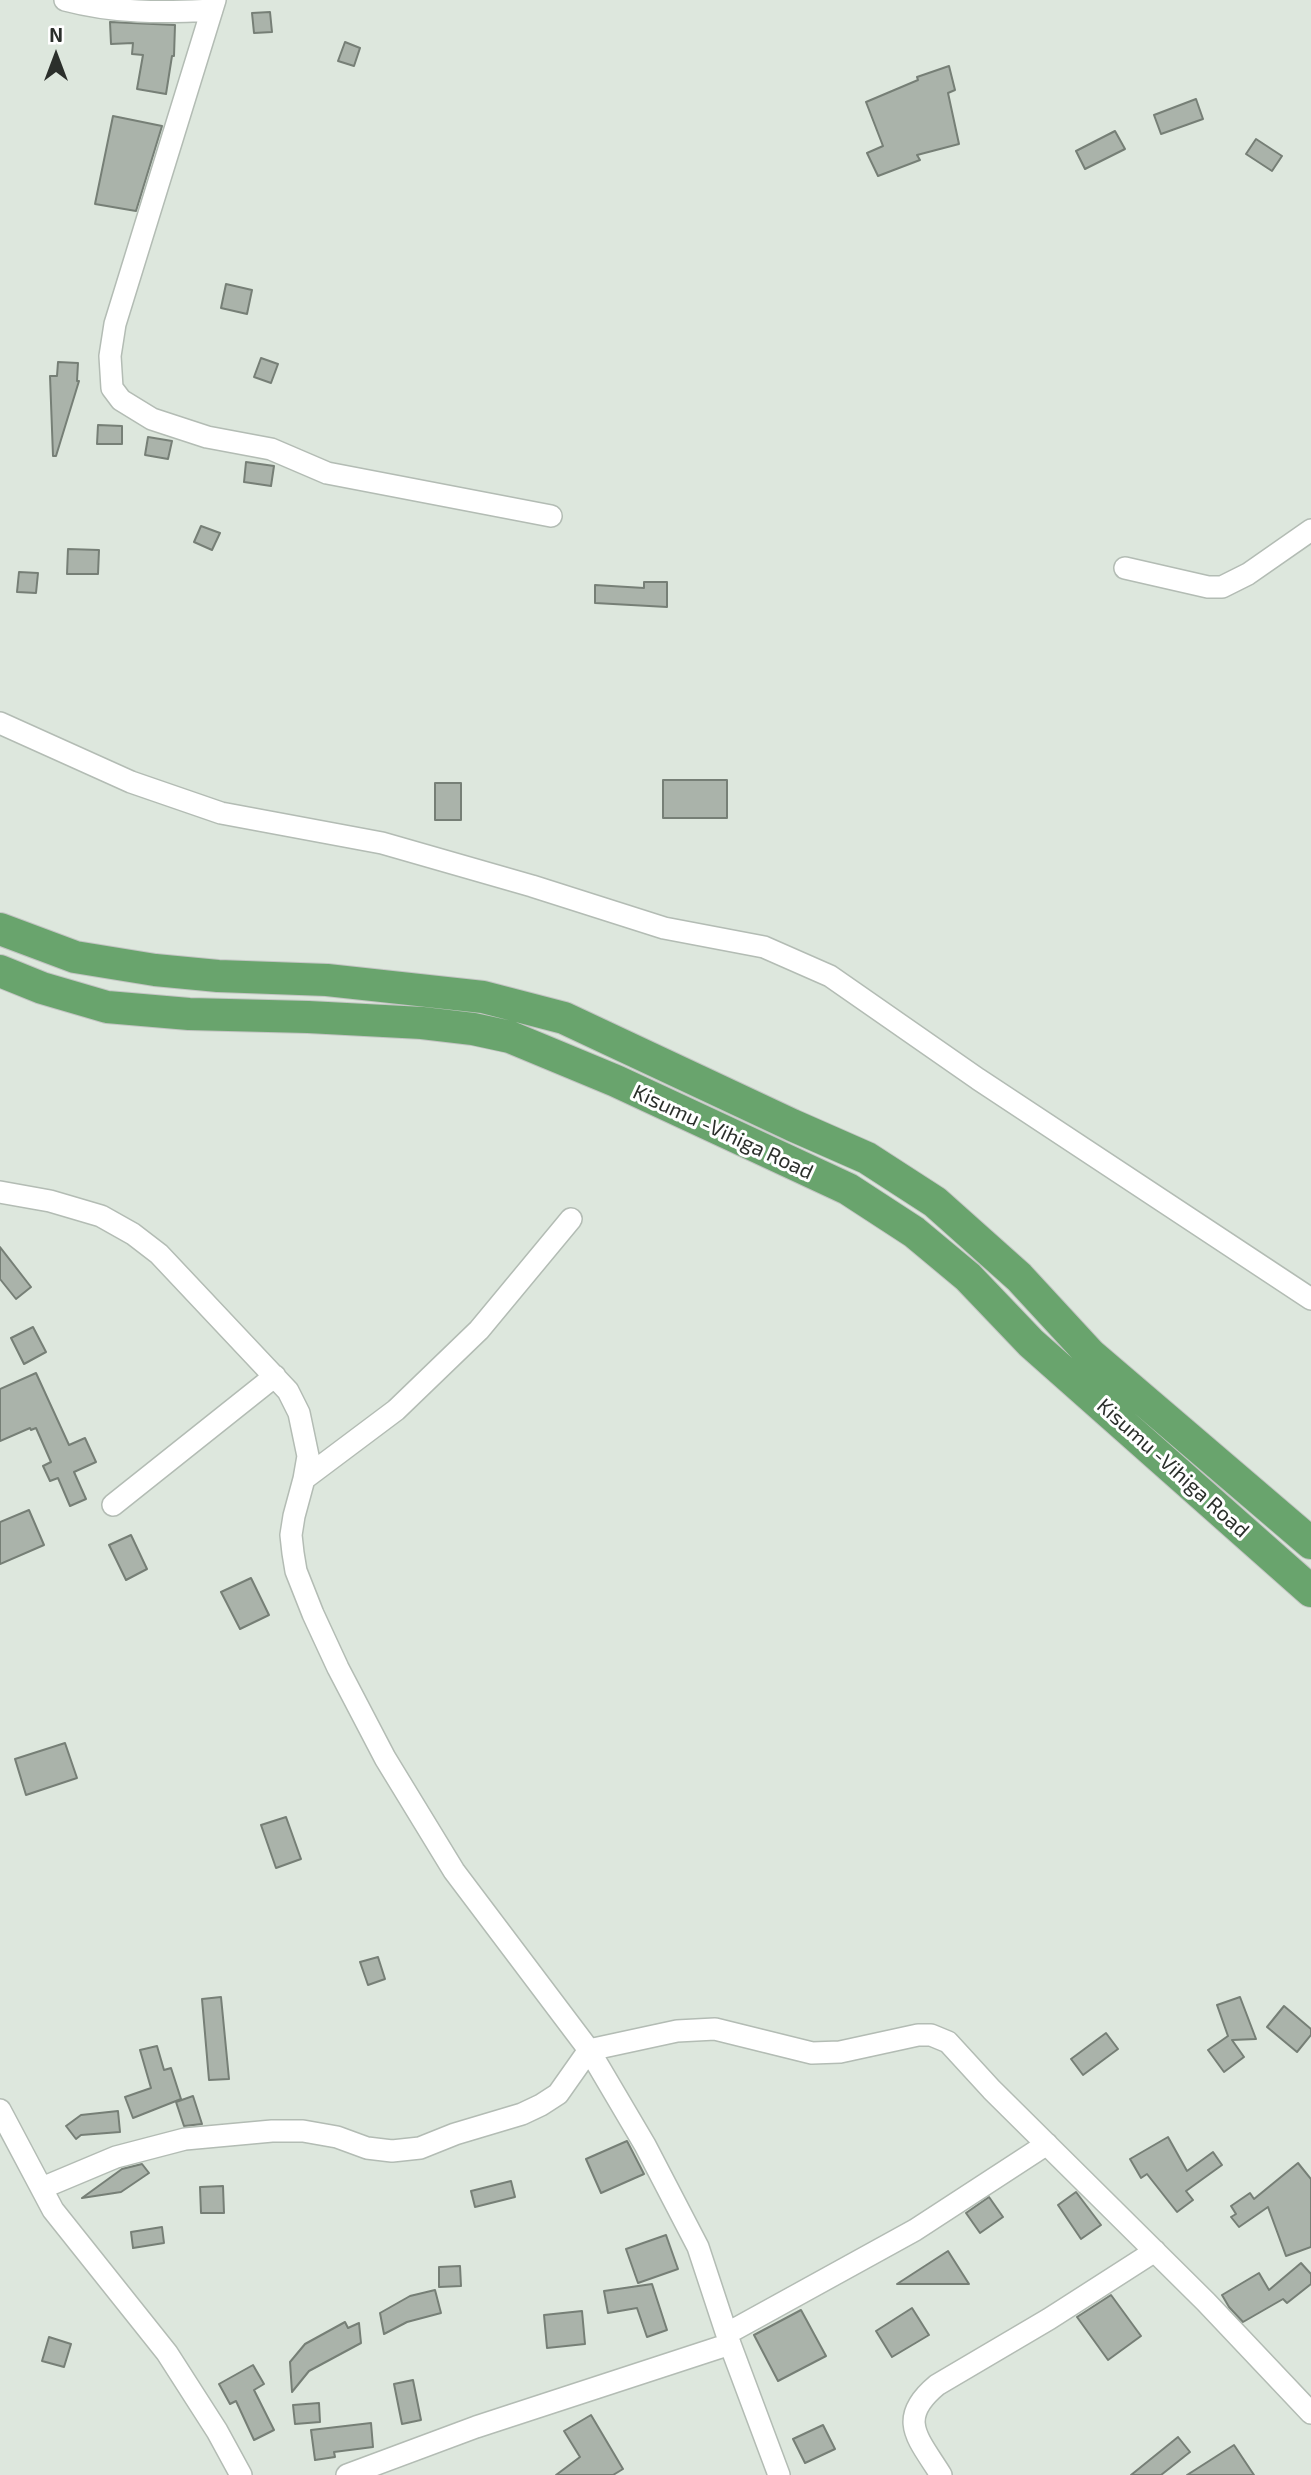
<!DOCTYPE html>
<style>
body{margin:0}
#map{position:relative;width:1311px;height:2475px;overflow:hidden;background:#dde7dd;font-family:"Exo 2",sans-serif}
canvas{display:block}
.north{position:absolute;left:21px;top:21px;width:70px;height:70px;-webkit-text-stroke:5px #fff;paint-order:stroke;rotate:0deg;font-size:19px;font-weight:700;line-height:28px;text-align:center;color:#2b2f2b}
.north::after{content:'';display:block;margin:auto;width:24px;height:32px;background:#2b2f2b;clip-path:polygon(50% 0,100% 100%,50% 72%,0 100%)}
</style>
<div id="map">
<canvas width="1311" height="2475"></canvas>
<div class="north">N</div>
</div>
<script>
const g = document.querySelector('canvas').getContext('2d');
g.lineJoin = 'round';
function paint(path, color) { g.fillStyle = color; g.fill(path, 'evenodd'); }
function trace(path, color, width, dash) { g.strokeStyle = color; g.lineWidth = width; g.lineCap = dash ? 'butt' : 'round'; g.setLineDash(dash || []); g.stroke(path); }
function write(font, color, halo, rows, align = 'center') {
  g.font = font + ' "Exo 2",sans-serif'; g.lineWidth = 6; g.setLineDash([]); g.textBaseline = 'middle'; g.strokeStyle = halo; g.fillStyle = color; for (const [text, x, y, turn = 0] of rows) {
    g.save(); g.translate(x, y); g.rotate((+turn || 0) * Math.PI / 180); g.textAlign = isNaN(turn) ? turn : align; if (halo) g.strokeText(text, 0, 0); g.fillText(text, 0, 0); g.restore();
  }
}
const building = new Path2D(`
 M270,12l2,20 -18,1 -2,-20z
 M110,22l65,3 -1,31h-2l-6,38 -29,-5 6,-34 -11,-1 1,-11 -22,1z
 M345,42l15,6 -6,18 -16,-5z
 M949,66l6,24 -7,3 11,51 -42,11 3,5 -42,16 -11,-23 16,-7 -17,-44 52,-22 -1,-3z
 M1196,99l7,20 -42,15 -7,-19z
 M113,116l49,10 -26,85 -41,-7z
 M1115,131l10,18 -40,20 -9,-18z
 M1256,139l26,17 -10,15 -26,-17z
 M226,284l26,6 -5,24 -26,-6z
 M261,358l17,6 -7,19 -17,-6z
 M58,362l20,1 -1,18h2l-23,75h-3l-3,-80h7z
 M98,425l24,1v18h-25z
 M148,437l24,4 -4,18 -23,-4z
 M246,462l28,4 -3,20 -27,-4z
 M201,526l19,7 -8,17 -18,-8z
 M68,549l31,1 -1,24h-31z
 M19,572l19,1 -2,20 -19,-1z
 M644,582h23v25l-72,-4v-18l49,3z
 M663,780h64v38h-64z
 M435,783h26v37h-26z
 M0,1247l31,40 -15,12 -16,-20z
 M33,1327l13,25 -22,12 -13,-26z
 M36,1373l33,72 16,-7 11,24 -22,10 12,27 -16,7 -12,-28 -8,3 -7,-15 8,-4 -15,-34 -5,2 -1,-2 -30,13v-52z
 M29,1510l15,35 -44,19v-42z
 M131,1535l16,34 -21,11 -17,-35z
 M251,1578l18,37 -29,14 -19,-37z
 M65,1743l12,35 -51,17 -11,-36z
 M286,1817l15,42 -25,9 -15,-43z
 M378,1957l7,22 -17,6 -8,-23z
 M221,1997l8,82 -20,1 -7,-81z
 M1240,1997l16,42 -24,1 12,17 -20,15 -16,-22 20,-14 -11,-31z
 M1284,2006l27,23v6l-14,17 -30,-25z
 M1106,2033l12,16 -35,26 -12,-16z
 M157,2046l7,24 7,-2 10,31 -48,19 -8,-21 26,-9 -11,-38z
 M193,2096l9,28 -18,2 -8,-24z
 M118,2111l2,21 -39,3 -5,4 -10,-13 15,-11z
 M1168,2137l19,34 26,-19 9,13 -36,26 7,9 -16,12 -30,-38 -6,4 -11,-19z
 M627,2141l17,33 -43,19 -15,-34z
 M1298,2163l13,16v68l-25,9 -18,-49 -29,20 -8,-10 5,-3 -5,-8 19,-13 4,6z
 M142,2164l7,9 -28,19 -39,6 40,-29z
 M511,2181l4,16 -40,10 -4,-16z
 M223,2186l1,27h-23l-1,-26z
 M1076,2192l25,33 -20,14 -23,-34z
 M989,2197l14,20 -23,16 -14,-20z
 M162,2227l2,16 -31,5 -2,-16z
 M666,2235l12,34 -40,14 -12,-34z
 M948,2251l21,33h-72z
 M1301,2263l10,11v10l-24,19 -4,-4 -40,23 -14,-15 -7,-12 37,-22 10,17z
 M460,2266l1,20 -22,1v-20z
 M652,2284l15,46 -20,7 -10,-29 -29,5 -4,-22z
 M435,2290l6,23 -34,9 -23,12 -4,-21 30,-17z
 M1111,2295l30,41 -33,24 -31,-43z
 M912,2308l17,27 -37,22 -16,-26z
 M801,2310l25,46 -48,25 -24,-46z
 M582,2311l3,33 -38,4 -3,-33z
 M345,2322l3,6 11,-5 2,20 -52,28 -17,21 -2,-30 15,-18z
 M49,2337l22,7 -7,23 -22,-6z
 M253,2365l11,19 -10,6 20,40 -20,10 -18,-39 -6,3 -11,-20z
 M413,2380l8,40 -19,4 -8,-40z
 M319,2403l1,19 -25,2 -2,-19z
 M591,2415l32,54 -10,6h-57l24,-18 -16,-26z
 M371,2423l2,24 -39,5 1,5 -20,3 -4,-30z
 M823,2425l12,24 -30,14 -12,-24z
 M1178,2437l12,15 -29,23h-30z
 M1234,2445l20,30h-67z`);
const minor = new Path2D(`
 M65,0c49,13 97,13 147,10
 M215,0l-100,324 -5,32 2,32 9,12 31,19 55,18 64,12 56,24 224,43
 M1125,568l83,19h14l26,-13 63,-44
 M0,723l131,59 90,31 161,30 150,43 132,42 100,19 66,29 148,103 333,220
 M0,1192l50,9 51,15 32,18 26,20 129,137 11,22 9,43 -4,23 -10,37 -3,19 2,18 3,18 17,43 25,54 47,90 69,113 135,179 56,95 53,102 32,97 49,131
 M304,1479l92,-69 83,-80 92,-111
 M113,1505l162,-129
 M0,2110l53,100 114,143 50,78 24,44
 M42,2188l74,-31 69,-18 87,-8h31l34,6 30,11 25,3 28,-3 35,-14 67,-20 19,-9 17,-11 31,-44 88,-19 38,-2 97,24 28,-1 78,-17h13l17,7 44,48 214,212 105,111
 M728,2333l187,-103 132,-86
 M347,2475l129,-48 254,-83
 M941,2475c-23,-37 -45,-56 -4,-90l112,-66 106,-68`);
const highway = new Path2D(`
 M0,929l75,28 80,13 63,6 109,4 156,17 81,21 228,107 75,33 68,44 84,75 72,78 220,188
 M0,971l42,17 65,19 82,7 119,3 114,6 51,6 37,8 106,44 232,108 66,43 54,45 63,66 280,248`);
const streetNames = [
 ["Kisumu -Vihiga Road",723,1132,25],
 ["Kisumu -Vihiga Road",1173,1468,42]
];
paint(building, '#aab3aa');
trace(building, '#767f76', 2);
trace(minor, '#b3bcb4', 24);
trace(highway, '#c4c5c4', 34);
trace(minor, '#fff', 21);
trace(highway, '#69a46d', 32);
write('21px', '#2b2f2b', '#fff', streetNames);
</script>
